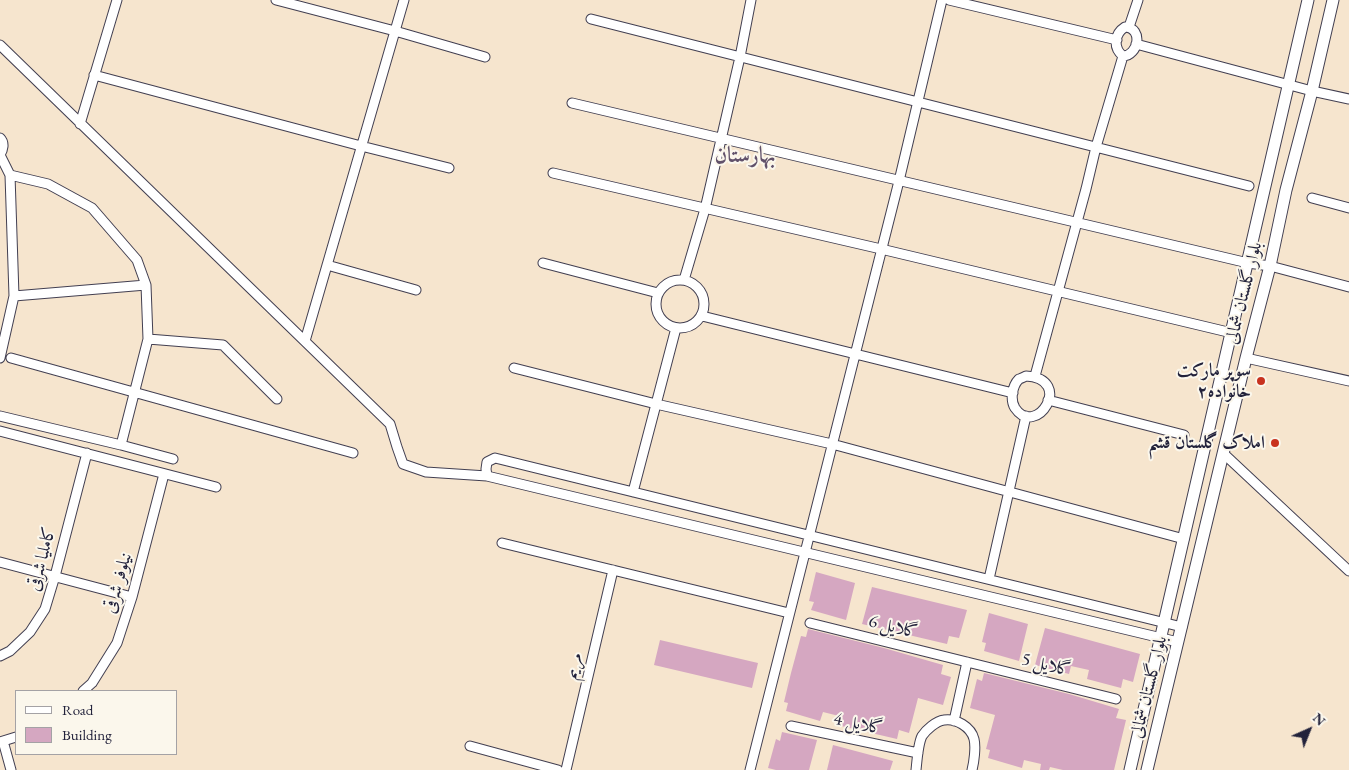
<!DOCTYPE html>
<meta charset="utf-8">
<style>
body{margin:0}
#map{position:relative;width:1349px;height:770px;overflow:hidden;background:#f6e5ce;font-family:"EB Garamond",serif}
canvas{display:block}
.legend{position:absolute;left:15px;top:690px;width:162px;height:65px;box-sizing:border-box;background:#fbf7ec;border:1px solid #a4a2a5;margin:0;padding:6px 9px;list-style:none;font-size:15px;color:#22223b}
.legend li{display:flex;align-items:center;gap:10px;height:25px}
.legend b{width:25px;border:1px solid #a4a2a5}
.north{position:absolute;left:1284px;top:705px;width:50px;height:50px;-webkit-text-stroke:4px #fbf7ec;paint-order:stroke;rotate:44deg;font-size:14px;font-weight:700;line-height:20px;text-align:center;color:#22223b}
.north::after{content:'';display:block;margin:auto;width:18px;height:22px;background:#22223b;clip-path:polygon(50% 0,100% 100%,50% 72%,0 100%)}
</style>
<div id="map">
<canvas width="1349" height="770"></canvas>
<ul class="legend">
<li><b style="height:6px;background:#fff"></b>Road</li>
<li><b style="height:14px;background:#d5a7c1"></b>Building</li>
</ul>
<div class="north">N</div>
</div>
<script>
const g = document.querySelector('canvas').getContext('2d');
g.lineJoin = 'round';
function paint(path, color) { g.fillStyle = color; g.fill(path, 'evenodd'); }
function trace(path, color, width, dash) { g.strokeStyle = color; g.lineWidth = width; g.lineCap = dash ? 'butt' : 'round'; g.setLineDash(dash || []); g.stroke(path); }
function write(font, color, halo, rows, align = 'center') {
  g.font = font + ' "EB Garamond",Amiri,serif'; g.lineWidth = 4; g.setLineDash([]); g.textBaseline = 'middle'; g.strokeStyle = halo; g.fillStyle = color; for (const [text, x, y, turn = 0] of rows) {
    g.save(); g.translate(x, y); g.rotate((+turn || 0) * Math.PI / 180); g.textAlign = isNaN(turn) ? turn : align; if (halo) g.strokeText(text, 0, 0); g.fillText(text, 0, 0); g.restore();
  }
}
const building = new Path2D(`
 M816,572l39,11 -9,37 -35,-10 3,-8 -5,-1z
 M872,587l95,23 -8,28 -10,-2 -2,8 -85,-20z
 M989,613l39,11 -9,37 -35,-10 2,-8 -4,-1z
 M1045,628l95,26 -7,28 -10,-3 -2,9 -34,-9 2,-9 -18,-4 -2,8 -34,-9z
 M808,629l76,19 59,17 -2,9 10,3 -8,28 -25,-7 -9,35 -10,-3 -2,9 -60,-14 2,-9 -16,-4 -3,9 -34,-10 2,-8 -4,-1 7,-29 10,-37 5,1z
 M660,640l98,23 -6,25 -98,-23z
 M984,673l85,21 50,15 -3,9 10,2 -12,50h-51l-13,-3 -1,3h-9l1,-6 -17,-4 -2,8 -34,-10 2,-8 -4,-1 9,-34 -25,-7 7,-29 5,2z
 M782,732l35,8 -8,30h-33l-8,-2 8,-29 4,2z
 M833,745l60,16 -3,9h-63z`);
const minor = new Path2D(`
 M276,0l119,31 90,26
 M949,0l168,40
 M591,19l658,167
 M1125,27c19,1 13,29 -2,29 -10,-8 -9,-22 2,-29z
 M1129,27l9,-27
 M1136,44l176,47 37,8
 M0,45l390,379 7,23 6,17 23,8 61,4 691,166
 M94,75l267,71 88,22
 M572,103l676,160 22,3 79,21
 M80,124l37,-124
 M0,138c5,5 3,12 0,17
 M553,173l328,76 351,84
 M10,175l38,9 44,24 45,52 9,25 2,54 -27,106
 M1312,198l37,10
 M543,263l115,30
 M327,265l89,25
 M684,280l21,-71 35,-152 11,-57
 M656 304a24 24 0 1 1 48 0a24 24 0 1 1-48 0Z
 M14,296l132,-11
 M702,316l311,77
 M148,339l75,6 54,54
 M305,341l99,-341
 M0,358l14,-62 -4,-121 -10,-20
 M11,358l342,95
 M1246,358l103,23
 M514,368l142,36 176,40 352,95
 M1026,376c49,3 10,63 -11,32 -5,-8 -3,-22 4,-29 1,0 7,-3 7,-3z
 M1035,376l51,-187 10,-42 27,-91
 M1048,400l136,35
 M0,416l121,29 52,14
 M0,431l216,56
 M1223,453l126,118
 M487,476l-1,-7 1,-7 8,-4 687,169
 M633,492l43,-164
 M502,543l287,70
 M0,562l132,35
 M989,579l37,-163
 M810,623l306,76
 M0,656l10,-5 20,-19 15,-23 10,-33 32,-123
 M83,691l9,-8 25,-40 15,-46 32,-123
 M954,721l13,-59
 M791,726l127,27
 M3,741l8,29
 M0,742l16,-5
 M470,746l88,24
 M566,770l47,-200
 M750,770l149,-589 43,-181
 M916,770c1,-9 2,-26 6,-34 4,-6 14,-15 22,-16 12,-2 27,7 30,19 2,8 0,23 -2,31`);
const tertiary = new Path2D(`
 M1130,770l178,-770
 M1147,770l99,-412 24,-92 16,-76 26,-99 21,-91`);
const markers = [
 [1261,381,5,"#c8321e"],
 [1275,443,5,"#c8321e"]
];
const streetNames = [
 ["بلوار گلستان شمالی",1244,293,-76],
 ["کاملیا شرقی",42,559,-75],
 ["نیلوفر شرقی",118,583,-74],
 ["گلایل 6",893,627,14],
 ["گلایل 5",1046,665,14],
 ["مریم",574,666,-77],
 ["بلوار گلستان شمالی",1149,687,-76],
 ["گلایل 4",858,724,12]
];
const poiNames = [
 ["سوپر ماركت",1251,371],
 ["خانواده٢",1251,392],
 ["املاک گلستان قشم",1265,443]
];
const districtNames = [
 ["بهارستان",745,156]
];
paint(building, '#d5a7c1');
trace(minor, '#423f51', 11);
trace(tertiary, '#423f51', 13);
trace(minor, '#fff', 9);
trace(tertiary, '#fff', 11);
for (const [x, y, r, color] of markers) { const dot = new Path2D(); dot.arc(x, y, r, 0, 2 * Math.PI); g.fillStyle = color; g.fill(dot); trace(dot, '#fbf7ec', 2); }
write('18px', '#22223b', '#fbf7ec', streetNames);
write('bold 18px', '#22223b', '#fbf7ec', poiNames, 'right');
write('bold 22px', '#61516a', '#fbf7ec', districtNames);
</script>
